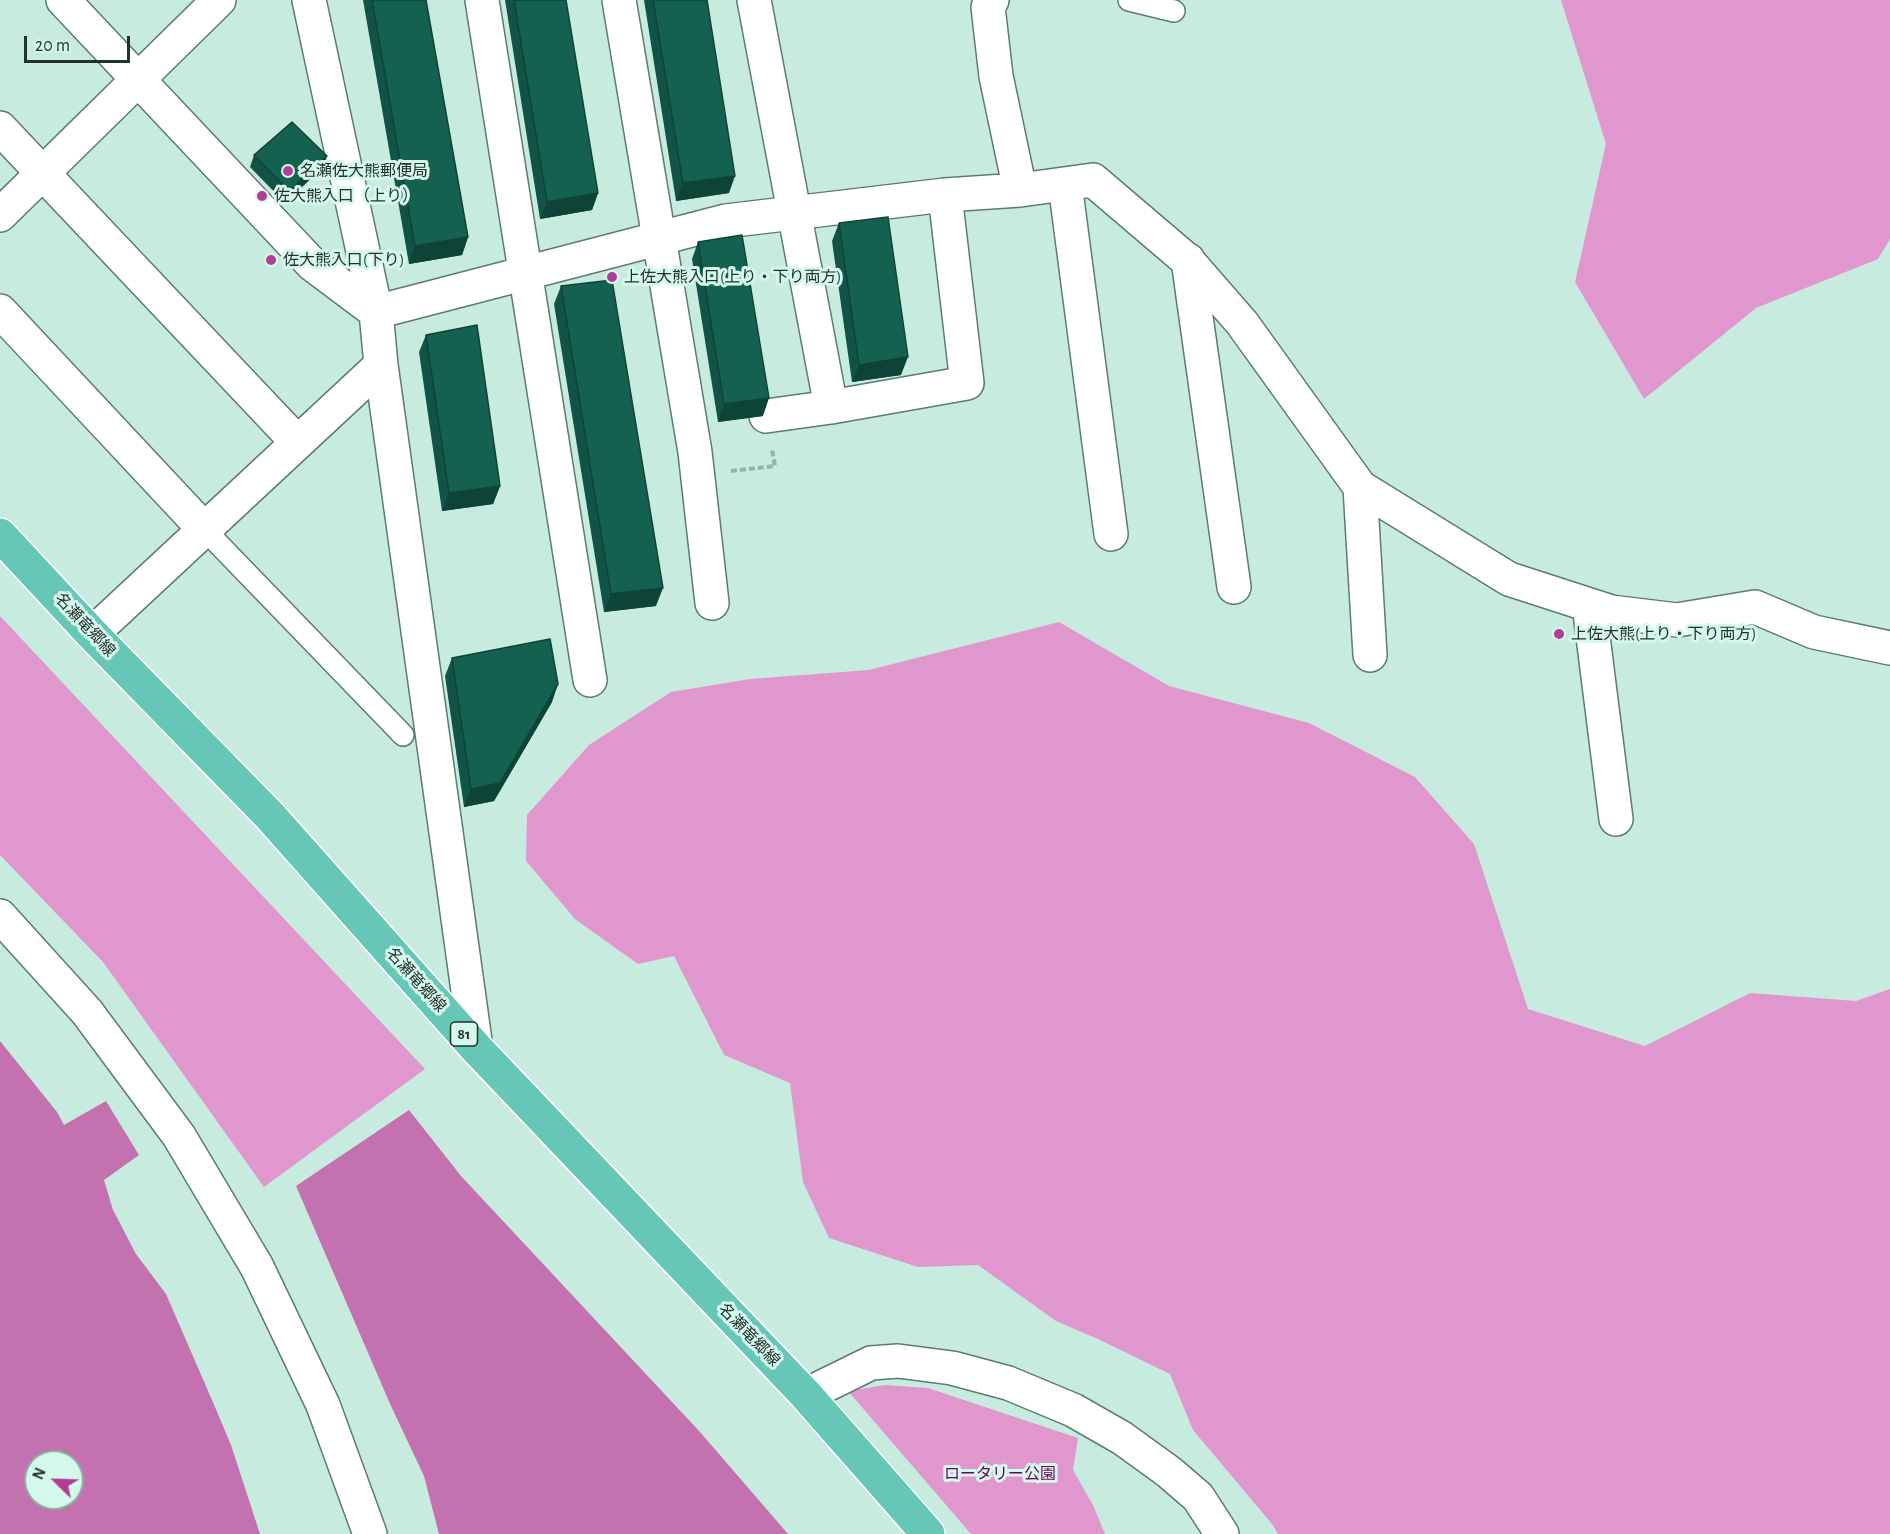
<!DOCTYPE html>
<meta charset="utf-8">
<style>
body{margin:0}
#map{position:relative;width:1890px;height:1534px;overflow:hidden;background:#c8ebdf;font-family:"Alegreya Sans",sans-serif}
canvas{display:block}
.north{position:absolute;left:24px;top:1450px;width:60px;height:60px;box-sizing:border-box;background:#d5f8ed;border:2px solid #8ea8a0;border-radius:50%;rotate:293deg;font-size:16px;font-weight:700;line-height:24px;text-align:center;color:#23312c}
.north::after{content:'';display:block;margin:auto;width:21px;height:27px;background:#b03e99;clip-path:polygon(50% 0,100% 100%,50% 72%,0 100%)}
.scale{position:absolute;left:24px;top:36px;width:106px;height:27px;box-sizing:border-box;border:3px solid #23312c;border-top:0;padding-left:8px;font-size:18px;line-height:21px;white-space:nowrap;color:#23312c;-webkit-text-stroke:4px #d5f8ed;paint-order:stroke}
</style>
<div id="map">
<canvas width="1890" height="1534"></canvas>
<div class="north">N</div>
<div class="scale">20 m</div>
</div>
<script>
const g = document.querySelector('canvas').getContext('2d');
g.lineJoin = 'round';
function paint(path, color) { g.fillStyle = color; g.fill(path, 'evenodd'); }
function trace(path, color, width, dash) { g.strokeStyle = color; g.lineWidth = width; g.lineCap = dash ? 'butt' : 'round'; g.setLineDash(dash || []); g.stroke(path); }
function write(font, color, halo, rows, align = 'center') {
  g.font = font + ' "Alegreya Sans","Noto Sans JP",sans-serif'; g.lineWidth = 6; g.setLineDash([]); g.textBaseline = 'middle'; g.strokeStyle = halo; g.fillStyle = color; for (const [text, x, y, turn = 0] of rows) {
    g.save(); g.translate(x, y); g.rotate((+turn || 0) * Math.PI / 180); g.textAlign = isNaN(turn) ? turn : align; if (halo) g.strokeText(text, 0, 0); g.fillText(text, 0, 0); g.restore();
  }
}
const green = new Path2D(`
 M1561,0h329v239l-12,20 -122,49 -112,91 -69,-117 31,-138z
 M0,616l425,453 -161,118 -161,-225 -103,-107z
 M1059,622l110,64 140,37 106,54 59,67 54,165 117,37 105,-53 106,8 34,-12v545h-612l-6,-10 -79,-94 -23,-56 -72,-35 -42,-18 -78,-56 -60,2 -89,-29 -26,-56 -13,-99 -66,-28 -50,-99 -36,8 -63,-45 -49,-58 1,-46 62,-70 82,-53 79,-13 119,-9z
 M885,1385l43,3 150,50 -5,32 20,35 12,29h-134l-123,-143z`);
const water = new Path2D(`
 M0,1041l57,71 7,13 42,-24 33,54 -35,25 9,30 23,44 30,40 46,106 19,45 29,89h-260zM36,1462h36v36h-36z
 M409,1110l52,66 239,256 88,102h-349l-15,-58 -33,-70 -95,-220z`);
const path = new Path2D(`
 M731,471l44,-5 -3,-17`);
const lane = new Path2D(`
 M1129,0l45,11
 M204,529l199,206`);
const street = new Path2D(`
 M63,0l249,264 64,48
 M309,0l67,312 5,53 95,683
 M482,0l108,680
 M619,0l76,452 17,151
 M754,0l77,407
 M992,0l-4,7 8,69 24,114
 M0,128l297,314
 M1065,184l46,350
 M0,215l219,-215
 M1188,260l46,327
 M0,311l204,218
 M376,312l350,-91 219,-26 75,-5 73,-10 95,81 54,62 118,164 149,92 102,33 66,8 78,-13 59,25 76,16
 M766,416l65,-9 136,-24 -22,-188
 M1360,487l10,168
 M1589,605l27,214
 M92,634l289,-269
 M806,1395l65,-32 27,-2 54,7 56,15 65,27 49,28 47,34 29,25 24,37`);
const secondary = new Path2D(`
 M0,916l87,96 92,124 78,131 66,138 47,129`);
const primary = new Path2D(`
 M0,535l92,99 178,182 206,232 330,347 122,139`);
const wall = new Path2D(`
 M363,0h63l42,237 -6,18 -53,9z
 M505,0h61l32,193 -6,17 -52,9z
 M644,0h63l22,193 -53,8z
 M254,155l73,1 -5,12 -37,35 -35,-36z
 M839,223l62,152 -49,7 -20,-141z
 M698,242l65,174 -45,6 -26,-163z
 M561,286l95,320 -52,6 -50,-308z
 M426,335l74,151 -7,18 -51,7 -23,-159z
 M452,658l100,44 -58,99 -30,6 -19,-131z`);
const shadedWall = new Path2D(`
 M327,156l-5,12 -37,35 4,-12z
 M735,176l-6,17 -53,8 7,-18z
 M598,193l-6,17 -52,9 7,-17z
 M468,237l-6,18 -53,9 6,-18z
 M908,357l-7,18 -49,7 7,-17z
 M769,398l-6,18 -45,6 6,-18z
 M500,486l-7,18 -51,7 7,-18z
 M663,588l-7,18 -52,6 7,-18z
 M558,684l-6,18 -58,99 -30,6 7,-18z`);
const building = new Path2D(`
 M372,0h54l42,237 -53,9z
 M514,0h52l32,193 -51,9z
 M653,0h54l28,176 -52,7z
 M292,122l35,34 -38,35 -35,-36z
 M888,217l20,140 -49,8 -20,-142z
 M742,235l27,163 -45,6 -26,-162z
 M612,280l51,308 -52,6 -50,-308z
 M477,325l23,161 -51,7 -23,-158z
 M550,639l8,45 -58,99 -29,6 -19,-131z`);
const markers = [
 [288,171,6,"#b03e99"],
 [262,196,6,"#b03e99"],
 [271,260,6,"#b03e99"],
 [612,277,6,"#b03e99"],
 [1559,634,6,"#b03e99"]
];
const shields = [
 [464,1034,27]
];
const shieldNames = [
 ["81",464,1034]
];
const poiNames = [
 ["名瀬佐大熊郵便局",300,171],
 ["佐大熊入口（上り）",274,196],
 ["佐大熊入口(下り)",283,260],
 ["上佐大熊入口(上り・下り両方)",624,277],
 ["上佐大熊(上り・下り両方)",1571,634]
];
const streetNames = [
 ["名瀬竜郷線",85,625,47],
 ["名瀬竜郷線",416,980,48],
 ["名瀬竜郷線",749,1335,46]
];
const parkNames = [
 ["ロータリー公園",1000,1474]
];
paint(green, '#df97cd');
paint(water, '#c371af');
trace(lane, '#5c7b71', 24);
trace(street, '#5c7b71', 36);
trace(secondary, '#5c7b71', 36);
trace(primary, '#fff', 36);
trace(path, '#96b3a9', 4, [6, 3]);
trace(lane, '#fff', 21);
trace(street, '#fff', 33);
trace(secondary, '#fff', 33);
trace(primary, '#66c7b6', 33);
paint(wall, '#115344');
paint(shadedWall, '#0e4437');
paint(building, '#14614f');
trace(building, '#0e4437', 1.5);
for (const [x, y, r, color] of markers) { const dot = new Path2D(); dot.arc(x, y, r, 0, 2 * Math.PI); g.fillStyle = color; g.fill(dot); trace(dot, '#d5f8ed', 2); }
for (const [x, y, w] of shields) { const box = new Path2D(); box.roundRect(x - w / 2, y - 12, w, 24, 4.5); g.fillStyle = '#d5f8ed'; g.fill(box); trace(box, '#23312c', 1.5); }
write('bold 15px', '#23312c', null, shieldNames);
write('16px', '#23312c', '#d5f8ed', poiNames, 'left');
write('16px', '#23312c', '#d5f8ed', streetNames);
write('16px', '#6c015c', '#d5f8ed', parkNames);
</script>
